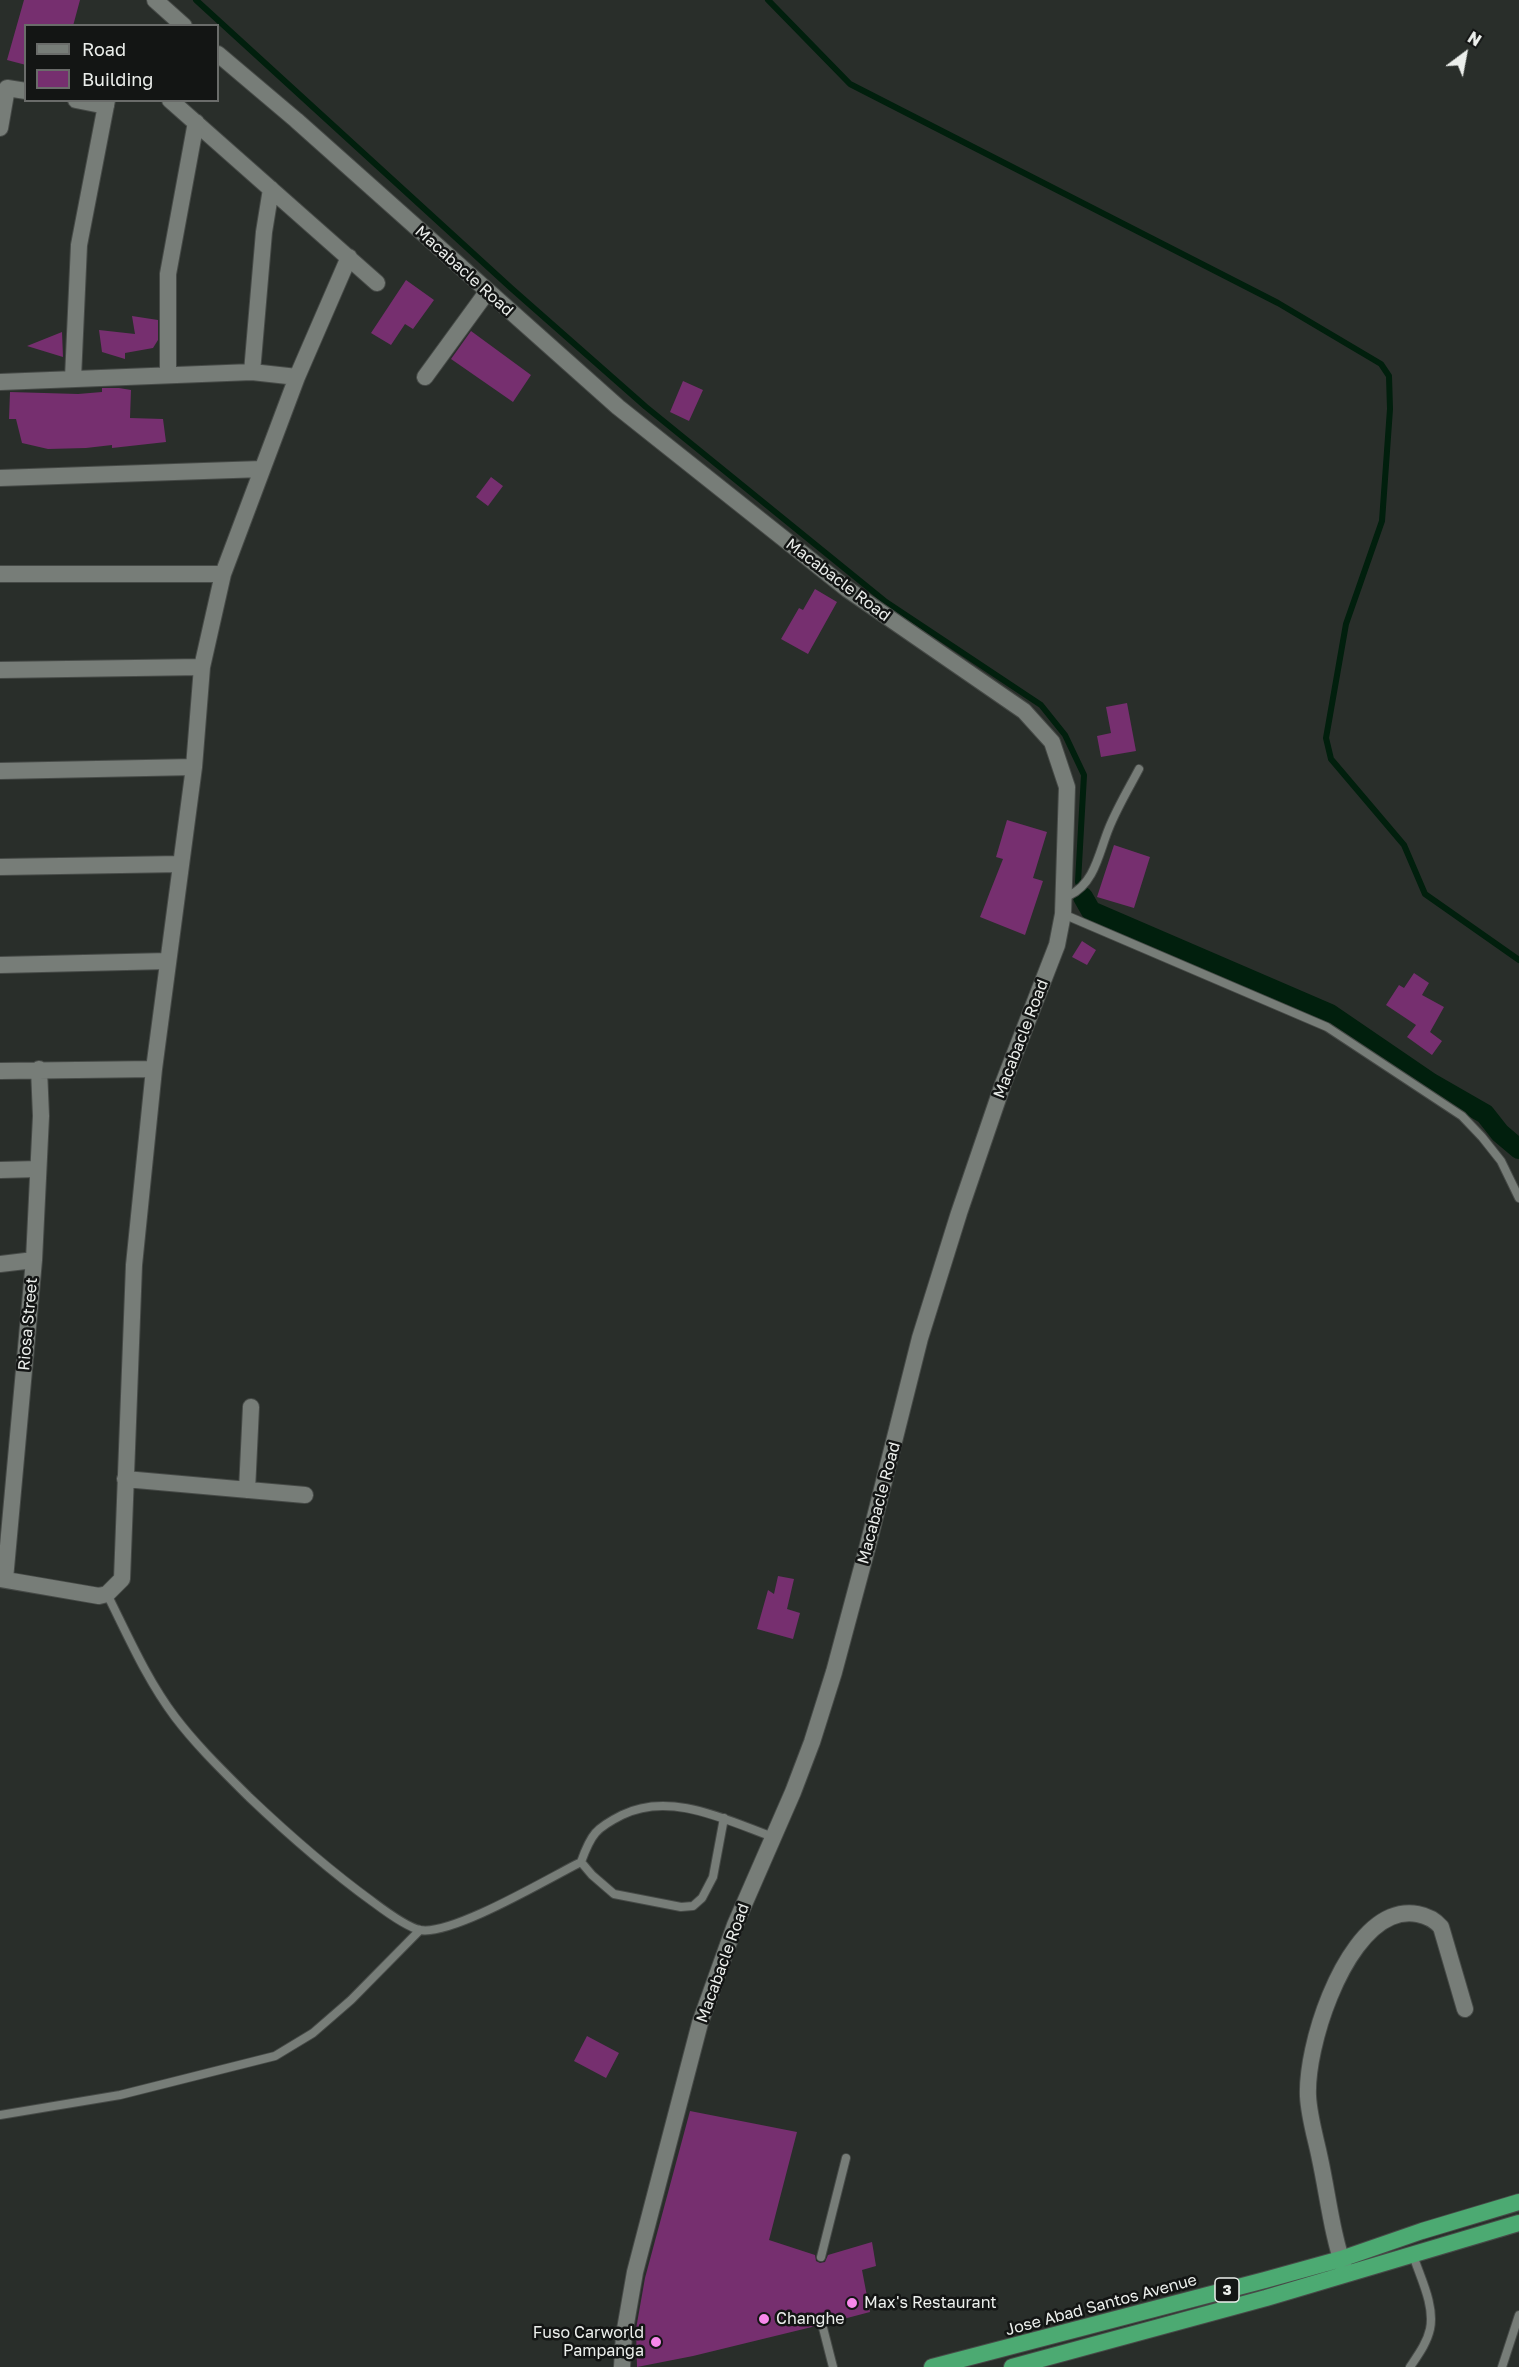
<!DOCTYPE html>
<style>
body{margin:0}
#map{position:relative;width:1519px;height:2367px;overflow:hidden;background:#292e2a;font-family:"Golos Text",sans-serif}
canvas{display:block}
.legend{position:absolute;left:24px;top:24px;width:195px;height:78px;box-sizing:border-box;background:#131514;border:2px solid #6a6c6a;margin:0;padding:8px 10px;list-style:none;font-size:18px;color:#ecefec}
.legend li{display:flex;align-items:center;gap:12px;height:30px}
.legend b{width:30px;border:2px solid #6a6c6a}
.north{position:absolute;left:1435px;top:24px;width:60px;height:60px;-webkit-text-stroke:4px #131514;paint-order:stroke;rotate:32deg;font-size:16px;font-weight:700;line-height:24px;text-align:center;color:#ecefec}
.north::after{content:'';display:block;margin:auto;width:21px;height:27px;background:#ecefec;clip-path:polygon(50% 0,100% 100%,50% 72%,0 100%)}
</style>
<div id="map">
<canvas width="1519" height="2367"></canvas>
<ul class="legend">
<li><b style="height:8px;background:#777d78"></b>Road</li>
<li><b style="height:16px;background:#762f6f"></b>Building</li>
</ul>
<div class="north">N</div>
</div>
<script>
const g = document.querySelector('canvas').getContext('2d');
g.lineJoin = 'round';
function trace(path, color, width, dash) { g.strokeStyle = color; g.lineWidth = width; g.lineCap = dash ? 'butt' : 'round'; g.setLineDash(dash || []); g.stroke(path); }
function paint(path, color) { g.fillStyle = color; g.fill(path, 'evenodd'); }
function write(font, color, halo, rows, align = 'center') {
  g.font = font + ' "Golos Text",sans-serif'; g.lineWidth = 5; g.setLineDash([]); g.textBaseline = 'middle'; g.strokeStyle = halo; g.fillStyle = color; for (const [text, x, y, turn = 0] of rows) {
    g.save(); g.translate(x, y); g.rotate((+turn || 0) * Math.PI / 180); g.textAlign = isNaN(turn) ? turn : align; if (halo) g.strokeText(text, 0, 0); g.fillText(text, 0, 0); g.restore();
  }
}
const stream = new Path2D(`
 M196,0l315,288 135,119 240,195 155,103 24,30 19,40 -6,107 5,15
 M768,0l82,84 428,219 103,61 8,12 1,33 -8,112 -36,103 -20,114 5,21 73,86 21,49 94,66
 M1330,1014l58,42
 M1519,1148v1`);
const canal = new Path2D(`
 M1083,897l8,14 239,103 101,69 54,31 15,19 19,16`);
const building = new Path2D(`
 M24,0h56l-7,26h-47v39l-19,-5z
 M406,280l28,20 -21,29 -8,-5 -14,21 -20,-12z
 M132,316l26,4v20l-5,8 -28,5v6l-23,-7 -3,-22 36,4z
 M471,331l60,44 -18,27 -62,-43z
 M62,332l1,25 -36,-11z
 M683,381l20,9 -14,31 -19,-9z
 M102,388h17l12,2 -1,28 33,1 3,23 -54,6v-3l-26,3 -38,1 -26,-6 -6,-24h-7l1,-27 68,2 24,-2z
 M491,477l12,9 -15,20 -12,-9z
 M815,589l22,13 -29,52 -27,-15 18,-31 4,2z
 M1127,703l9,48 -35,6 -4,-21 14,-3 -5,-26z
 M1007,820l40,12 -14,46 10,3 -18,54 -45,-18 23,-58 -7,-2z
 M1114,845l36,12 -16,51 -37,-11z
 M1082,941l14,9 -9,15 -15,-8z
 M1414,973l15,10 -7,12 22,12 -14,25 12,9 -10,14 -25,-18 9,-12 -30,-20 13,-20 5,3z
 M778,1576l16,3 -7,30 13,4 -7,26 -36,-10 11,-39 6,4z
 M587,2036l32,17 -13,25 -32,-17z
 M690,2111l107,21 -28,108 46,15 1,6 4,2 5,-1 3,-7 44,-13 4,24 -14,4 8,42 -42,11 -2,-4 -5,-1 -4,2 -1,6 -123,30 -56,11 -1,-38 9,-51z`);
const service = new Path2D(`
 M1064,894l6,1c25,-12 29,-43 39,-67 8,-20 20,-40 30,-59
 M1063,914l264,113 135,89 20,21 19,24 18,37
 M107,1594c21,42 40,86 68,123 22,29 48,54 74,80 40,38 80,73 124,105 12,9 33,25 47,28 32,6 129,-52 161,-68 10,-28 15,-34 41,-47 48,-24 104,5 151,22
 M581,1862l11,13 22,19 67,13 12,-1 9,-8 11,-21 11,-59
 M0,2115l120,-20 155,-39 38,-23 38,-33 69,-70
 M821,2257l25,-99
 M822,2324l11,43
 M1410,2367c8,-12 17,-24 20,-38 5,-24 -10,-52 -17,-74
 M1502,2367l17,-52`);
const minor = new Path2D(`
 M155,0l29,26
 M218,54l78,66 322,287 229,182 177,122 28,31 15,45 -4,127 -6,31 -54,139 -44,129 -39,125 -52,207 -34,127 -22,70 -19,50 -58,133 -35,98 -65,249 -11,63 -2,32
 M76,100l30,6
 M170,100l207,183
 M0,128l7,-40 19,3
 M252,372l12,-140 7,-43
 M168,375v-101l28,-152
 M425,377l62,-85
 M73,378l6,-133 28,-145
 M0,382l252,-10 45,5
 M0,478l262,-9
 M0,574h223
 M0,670l202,-3
 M0,771l194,-4
 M0,867l181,-3
 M0,965l168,-4
 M0,1071l154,-2
 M0,1170l38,-1
 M0,1264l34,-4
 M125,1479l180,16
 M247,1490l4,-83
 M0,1579l99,17 8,-2 15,-15 12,-314 20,-196 40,-302 8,-100 21,-93 74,-197 52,-120
 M5,1579l29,-319 7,-144 -2,-47
 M1345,2271c-13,-36 -17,-75 -25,-112 -4,-20 -11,-42 -12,-63 -2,-50 33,-158 83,-179 17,-7 38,-4 50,10l24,82`);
const trunk = new Path2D(`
 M932,2367l333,-87 76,-21 81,-28 97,-29
 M1012,2367l254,-69 253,-75`);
const markers = [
 [852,2303,6,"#f788eb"],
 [764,2319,6,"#f788eb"],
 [656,2342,6,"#f788eb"]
];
const shields = [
 [1227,2290,24]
];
const shieldNames = [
 ["3",1227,2290]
];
const streetNames = [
 ["Macabacle Road",464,271,42],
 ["Macabacle Road",838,580,37],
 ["Macabacle Road",1021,1039,-69],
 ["Riosa Street",28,1324,-85],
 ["Macabacle Road",879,1503,-75],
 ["Macabacle Road",723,1963,-70],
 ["Jose Abad Santos Avenue",1101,2305,-15]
];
const poiNames = [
 ["Max's Restaurant",864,2303],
 ["Changhe",776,2319],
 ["Fuso Carworld",644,2333,"right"],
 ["Pampanga",644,2351,"right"]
];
trace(stream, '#011f0d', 6);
trace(canal, '#011f0d', 20);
paint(building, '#762f6f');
trace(service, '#464a47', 10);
trace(minor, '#464a47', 18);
trace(trunk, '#464a47', 18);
trace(service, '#777d78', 8);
trace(minor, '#777d78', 16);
trace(trunk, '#4caa72', 16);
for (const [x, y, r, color] of markers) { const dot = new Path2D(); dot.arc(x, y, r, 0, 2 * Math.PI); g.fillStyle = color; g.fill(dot); trace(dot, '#131514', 2); }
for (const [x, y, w] of shields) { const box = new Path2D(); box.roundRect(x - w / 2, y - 12, w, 24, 4.5); g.fillStyle = '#131514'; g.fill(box); trace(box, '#ecefec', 1.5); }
write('bold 15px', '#ecefec', null, shieldNames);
write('16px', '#ecefec', '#131514', streetNames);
write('16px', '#ecefec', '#131514', poiNames, 'left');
</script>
